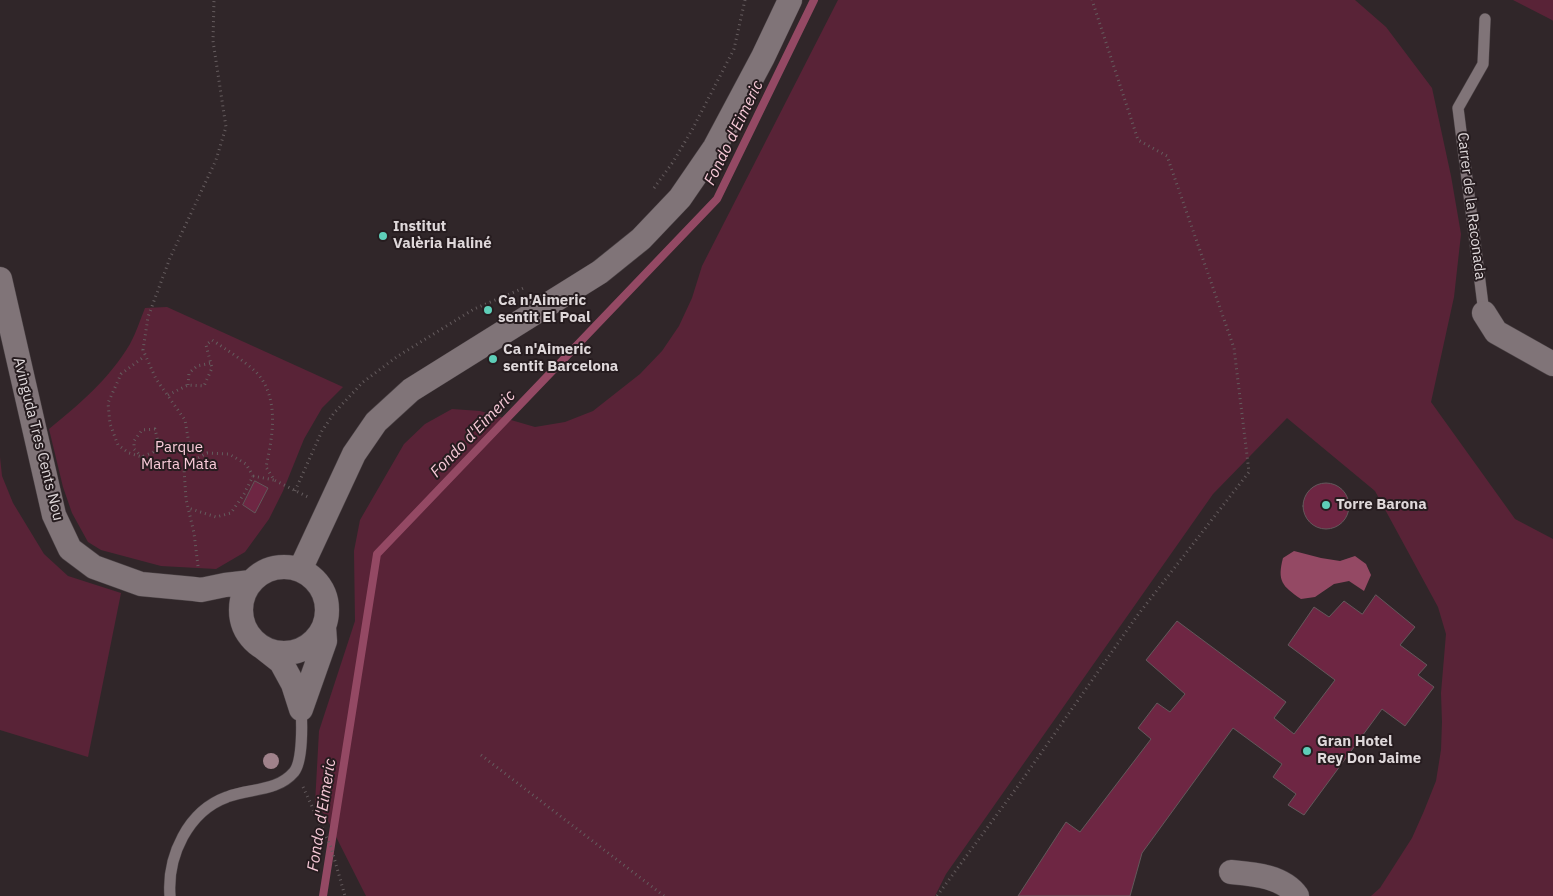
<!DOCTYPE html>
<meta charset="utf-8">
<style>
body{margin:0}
canvas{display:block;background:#302629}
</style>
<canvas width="1553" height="896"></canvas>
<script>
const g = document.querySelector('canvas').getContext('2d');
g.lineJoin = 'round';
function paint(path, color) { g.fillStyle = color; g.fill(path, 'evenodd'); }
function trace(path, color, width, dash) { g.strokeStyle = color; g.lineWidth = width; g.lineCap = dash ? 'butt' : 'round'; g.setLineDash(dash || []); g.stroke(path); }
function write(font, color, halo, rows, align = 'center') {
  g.font = font + ' "IBM Plex Sans",sans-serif'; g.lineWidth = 4; g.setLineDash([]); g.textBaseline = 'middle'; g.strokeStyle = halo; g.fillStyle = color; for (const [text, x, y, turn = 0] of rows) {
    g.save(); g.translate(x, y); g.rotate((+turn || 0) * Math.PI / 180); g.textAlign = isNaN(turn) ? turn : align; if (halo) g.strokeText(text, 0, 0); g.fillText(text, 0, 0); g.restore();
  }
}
const green = new Path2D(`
 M838,0h517l31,27 46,61 19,88 10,58 -7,63 -23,105 84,117 38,20v357h-182l9,-8 32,-50 12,-27 12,-30 5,-31 1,-28 -1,-29 5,-59 -8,-27 -63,-116 -88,-73 -74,76 -267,380 -11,22h-569l-41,-81 -10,-11 4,-73 36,-110 -1,-70 6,-31 44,-76 21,-20 27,-15 28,2 55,16 30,-5 28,-11 47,-37 22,-23 17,-25 13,-28 10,-32z
 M1513,0h40v21l-1,-1z
 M167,307l176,80 -21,21 -18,31 -21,52 -14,28 -24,33 -29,17 -55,-3 -60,-16 -13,-8 -16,-29 -9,-26 -14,-58c31,-25 60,-50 81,-85 6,-11 10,-24 15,-36z
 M0,457l2,19 11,27 31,51 24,22 53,17 -33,164 -88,-27z`);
const water = new Path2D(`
 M1294,551l27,7 19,3 15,-5 11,8 5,11 -7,16 -15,-10 -15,3 -19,13 -14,2c-19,-13 -24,-18 -18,-41z`);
const stream = new Path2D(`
 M323,896l54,-342 340,-355 97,-199`);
const building = new Path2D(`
 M255,481l13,7 -13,25 -12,-8z
 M1303 506a23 23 0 1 1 46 0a23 23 0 1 1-46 0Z
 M1376,595l39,32 -15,18 27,20 -9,10 16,12 -29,39 -23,-17 -78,106 -16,-10 8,-11 -23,-17 9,-13 -49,-36 -91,125 -12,43h-112l48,-74 14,10 71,-93 -13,-11 19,-25 13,9 15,-18 -39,-34 31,-39 109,81 -12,16 20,16 41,-54 -47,-35 26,-38 15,10 15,-16 18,13z`);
const path = new Path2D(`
 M654,188l19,-26 19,-32 42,-81 11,-49
 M188,385l1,-12 8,-7 14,-3
 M168,395l20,-10 16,1 8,-18 -6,-23 6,-5c12,8 41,26 49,38 18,26 11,61 5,89l8,13 34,17
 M142,457l-8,-8v-8l8,-11 13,-1 3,13 -5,10 -11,5 -13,-4 -11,-8 -8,-21 -2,-21 13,-29 24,-18
 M185,465l22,-12 22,1 17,10 7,12 -9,18 -13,19 -15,4 -28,-9
 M253,476l21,4
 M295,491l27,-60 12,-18 29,-31 35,-26 76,-47 52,-22
 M198,566l-4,-33 -8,-34 -2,-30 5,-25 -4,-24 -29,-41 -13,-29 5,-33 22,-59 46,-98 10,-33 -13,-86 1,-41
 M481,755l183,141
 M303,787l28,60 14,49
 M937,896l81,-110 119,-170 112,-144 -15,-124 -67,-192 -29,-16 -46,-140`);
const lane = new Path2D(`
 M1484,313l-26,-205 25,-44 2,-45
 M170,896c-3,-40 18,-85 57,-99 23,-9 50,-5 67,-25 9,-11 8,-49 7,-63`);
const street = new Path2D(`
 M0,279l54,236 16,34 24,18 47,17 53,5 7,1 24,-5 26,-3
 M1484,313l12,19 57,32
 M241 610a43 43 0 1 1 86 0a43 43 0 1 1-86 0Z
 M300,570l54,-116 22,-32 35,-32 189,-118 41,-33 39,-41 35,-51 48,-90 27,-57
 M262,647l19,15 12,22 8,25
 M301,709l24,-68 -1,-14
 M1231,872c22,2 52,4 66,24`);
const trees = [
 [271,761]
];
const markers = [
 [383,236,5,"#5eceb8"],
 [488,310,5,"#5eceb8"],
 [493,359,5,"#5eceb8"],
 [1326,505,5,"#5eceb8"],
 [1307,751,5,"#5eceb8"]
];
const streetNames = [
 ["Carrer de la Raconada",1471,206,83],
 ["Avinguda Tres Cents Nou",38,439,76]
];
const poiNames = [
 ["Institut",393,227],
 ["Valèria Haliné",393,244],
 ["Ca n'Aimeric",498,301],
 ["sentit El Poal",498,318],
 ["Ca n'Aimeric",503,350],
 ["sentit Barcelona",503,367],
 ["Torre Barona",1336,505],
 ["Gran Hotel",1317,742],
 ["Rey Don Jaime",1317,759]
];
const parkNames = [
 ["Parque",179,448],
 ["Marta Mata",179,465]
];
const waterNames = [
 ["Fondo d'Eimeric",734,133,-64],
 ["Fondo d'Eimeric",473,434,-46],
 ["Fondo d'Eimeric",322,815,-81]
];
paint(green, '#592337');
paint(water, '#944964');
trace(stream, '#944964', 8);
paint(building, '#6e2643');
trace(building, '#63585b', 1);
trace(lane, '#4b4346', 12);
trace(street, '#4b4346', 25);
trace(path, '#655c5e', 3, [1, 4]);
trace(lane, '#807478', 11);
trace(street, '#807478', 24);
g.fillStyle = '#a0828b';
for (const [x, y] of trees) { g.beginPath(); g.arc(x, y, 8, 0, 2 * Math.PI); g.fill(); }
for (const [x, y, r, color] of markers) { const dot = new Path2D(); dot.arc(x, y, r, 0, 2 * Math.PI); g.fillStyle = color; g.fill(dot); trace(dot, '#261c1f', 2); }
write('15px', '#dfd8da', '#261c1f', streetNames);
write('bold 15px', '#dfd8da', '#261c1f', poiNames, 'left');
write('15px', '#fbcddb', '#261c1f', parkNames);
write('italic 16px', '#f7c9d7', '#261c1f', waterNames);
</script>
